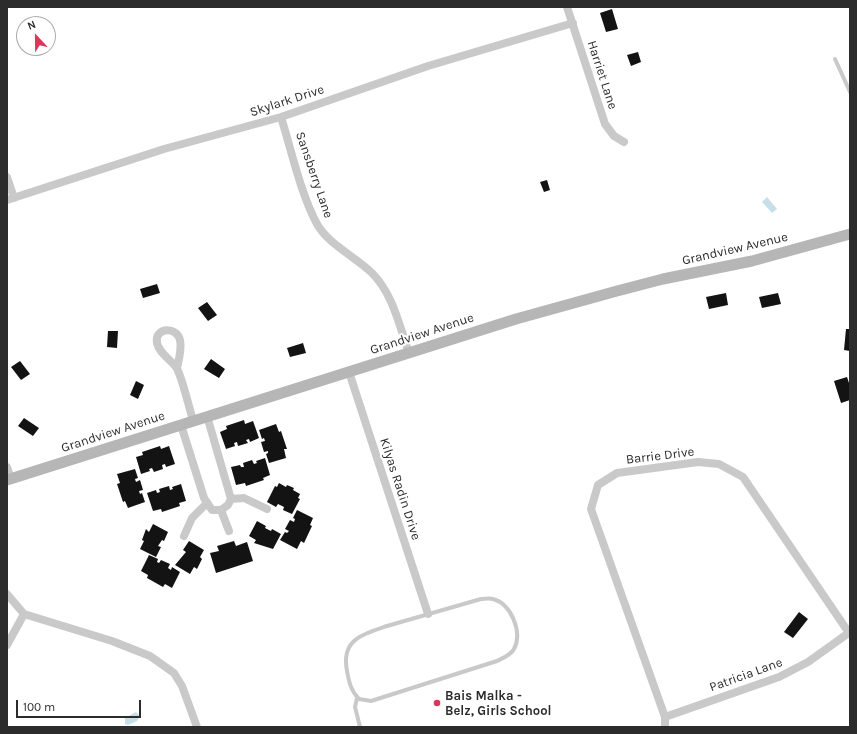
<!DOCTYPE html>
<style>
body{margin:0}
#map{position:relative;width:857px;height:734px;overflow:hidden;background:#fff;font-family:Karla,sans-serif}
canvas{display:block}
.frame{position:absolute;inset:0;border:8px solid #2c2c2c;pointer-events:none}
.north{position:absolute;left:16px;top:16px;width:40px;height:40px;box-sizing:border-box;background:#fff;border:1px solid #ababab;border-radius:50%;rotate:338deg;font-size:11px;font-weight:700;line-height:16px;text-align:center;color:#2c2c2c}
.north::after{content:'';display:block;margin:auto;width:14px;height:18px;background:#d8395a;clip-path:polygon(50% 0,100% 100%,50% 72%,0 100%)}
.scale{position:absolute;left:16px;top:700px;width:125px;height:18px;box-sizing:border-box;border:2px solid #2c2c2c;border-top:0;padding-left:5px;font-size:12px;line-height:14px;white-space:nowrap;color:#2c2c2c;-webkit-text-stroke:3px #fff;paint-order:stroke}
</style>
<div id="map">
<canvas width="857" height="734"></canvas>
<div class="frame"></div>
<div class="north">N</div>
<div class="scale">100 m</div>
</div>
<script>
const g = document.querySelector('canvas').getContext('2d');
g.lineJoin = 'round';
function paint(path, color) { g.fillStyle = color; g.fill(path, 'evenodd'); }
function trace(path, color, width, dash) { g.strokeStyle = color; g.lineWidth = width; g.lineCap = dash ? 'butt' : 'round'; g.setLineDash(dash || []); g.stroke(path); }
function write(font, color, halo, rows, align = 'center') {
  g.font = font + ' Karla,sans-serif'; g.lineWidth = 4; g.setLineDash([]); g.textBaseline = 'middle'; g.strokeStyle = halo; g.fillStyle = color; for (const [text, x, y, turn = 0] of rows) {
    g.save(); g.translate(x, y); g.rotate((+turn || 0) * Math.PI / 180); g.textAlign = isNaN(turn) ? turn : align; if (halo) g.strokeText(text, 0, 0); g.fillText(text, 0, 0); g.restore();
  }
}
const water = new Path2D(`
 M767,197l10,12 -5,4 -10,-11z
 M136,712l4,4 -3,5 -9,4 -3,-1v-6z`);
const building = new Path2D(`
 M612,9l6,20 -12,3 -6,-19z
 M638,52l3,10 -10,4 -4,-11z
 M547,180l3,10 -6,2 -4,-10z
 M157,284l3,9 -17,5 -3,-9z
 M726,293l2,12 -19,4 -3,-12z
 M778,293l3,11 -19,4 -3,-11z
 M207,302l10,13 -9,6 -10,-13z
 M846,329h4v22l-6,-1z
 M108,331h10l-1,17 -10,-1z
 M303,343l3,10 -16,4 -3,-9z
 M211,359l14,10 -6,9 -15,-9z
 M20,361l10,13 -9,6 -10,-13z
 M847,377l3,9v14l-9,3 -7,-22z
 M136,381l8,4 -6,14 -8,-4z
 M24,418l15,10 -6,8 -15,-10z
 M244,420l1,4 8,-3 6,17 -9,4 -1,-3 -3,1 2,3 -10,3 -1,-4 -3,1 1,3 -9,3 -6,-17 7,-3 -1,-3z
 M276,424l3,8 2,-1 6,18h-3l2,9 -17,5 -3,-9 2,-1v-2l-4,1 -3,-10 4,-1 -1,-3 -2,1 -3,-9z
 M160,446l1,3 8,-3 6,18 -9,3 -1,-3 -3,1 1,4 -9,3 -2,-4 -3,1 1,2 -9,3 -5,-17 7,-2 -1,-3z
 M265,458l5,17 -7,3 1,2 -18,6 -1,-3 -9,2 -5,-18 9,-2 1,2h3l-1,-4 9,-3 2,4 3,-1 -1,-2z
 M135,469l3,9 -3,1 1,3 4,-2 3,10 -4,1 1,3 2,-1 3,9 -17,6 -3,-7 -2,1 -6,-18 3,-1 -3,-9z
 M279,483l7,4 1,-2 7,3 -1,2 7,4 -2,4 2,1 -8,15 -9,-4 1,-3 -6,-3 -2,3 -9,-5 8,-16 2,1z
 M181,484l5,17 -7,2 1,3 -18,6 -1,-3 -8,2 -6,-18 9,-3 1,3 3,-1 -1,-3 10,-3 1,4 3,-1 -1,-2z
 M297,510l16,8 -3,7 2,1 -8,17 -3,-2 -4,8 -17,-9 5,-8 2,1 2,-2 -4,-2 5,-9 4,2 1,-3 -2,-1z
 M257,521l9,5 -1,2 6,3 1,-2 9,5 -8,15 -19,-6 2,-3 -7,-4z
 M153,524l15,8 -4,9 -2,-1 -4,6 3,1 -5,10 -16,-8 4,-8 -2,-1 4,-11 3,3z
 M189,541l15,9 -4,7 2,2 -5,10 -3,-2 -4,7 -15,-9 11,-13 -3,-2z
 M234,541l2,5 11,-4 6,19 -37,12 -6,-20 9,-2 -2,-5z
 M149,555l9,4 -1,3 2,1 2,-3 9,4 -2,4 3,2 1,-3 8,5 -8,16 -7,-4 -2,3 -16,-9 1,-3 -7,-4z
 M799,612l9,7 -15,19 -9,-6z`);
const lane = new Path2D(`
 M835,59l15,33
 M481,599c3,0 9,-1 12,0 18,5 30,33 21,50 -3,6 -11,9 -17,12l-126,40 -12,-2c-8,-8 -10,-17 -12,-28 -6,-31 14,-36 40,-45z
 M357,698l-2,9 5,20`);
const street = new Path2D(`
 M567,7l38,117 9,12 10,6
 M281,117c10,32 20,78 36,107 11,20 39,33 55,49 21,21 27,52 37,80
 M7,177l7,21
 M7,200l157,-51 117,-32 147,-51 145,-43
 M177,368c2,-9 5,-19 3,-28 -3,-14 -26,-13 -23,3 2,10 13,16 19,24 6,9 13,41 17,53
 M349,372l79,242
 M181,425l23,73 8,12h9l7,-5 3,-6 -24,-83
 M7,467l4,12
 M231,499l13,-1 23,11
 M221,510l8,21
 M184,536l8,-18 15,-15
 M7,594l17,20 88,27 38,15 24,17 8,13 15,41
 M7,645l17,-31
 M665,717l114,-40 29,-15 42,-30
 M665,727v-10l-74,-208 7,-24 19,-12 81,-11 21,2 24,13 106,156`);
const secondary = new Path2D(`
 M7,480l509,-161 101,-28 46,-12 89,-18 98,-27`);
const markers = [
 [437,703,4,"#d8395a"]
];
const streetNames = [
 ["Harriet Lane",602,75,72],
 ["Skylark Drive",287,101,-18],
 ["Sansberry Lane",314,175,71],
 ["Grandview Avenue",735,249,-13],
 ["Grandview Avenue",422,334,-18],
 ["Grandview Avenue",113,432,-18],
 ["Barrie Drive",660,456,-7],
 ["Kilyas Radin Drive",400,489,72],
 ["Patricia Lane",746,675,-20]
];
const poiNames = [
 ["Bais Malka -",445,696],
 ["Belz, Girls School",445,711]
];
paint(water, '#c7dfe8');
paint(building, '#131313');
trace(lane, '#c9c9c9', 4);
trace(street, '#c9c9c9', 8);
trace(secondary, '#b6b6b6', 11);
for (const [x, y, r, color] of markers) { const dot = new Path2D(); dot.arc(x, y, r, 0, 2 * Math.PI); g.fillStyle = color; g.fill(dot); trace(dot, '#fff', 1.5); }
write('13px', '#2c2c2c', '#fff', streetNames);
write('bold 13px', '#2c2c2c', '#fff', poiNames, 'left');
</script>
